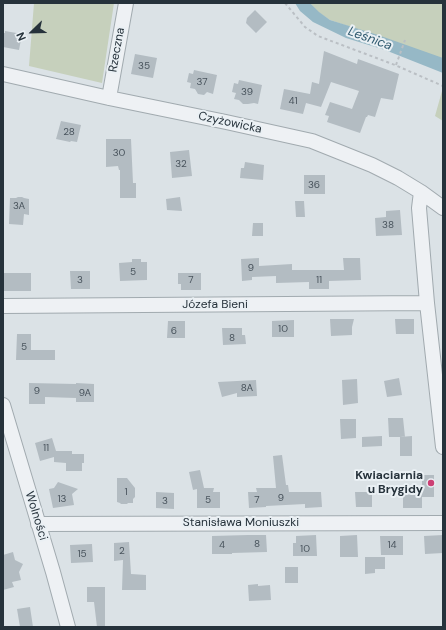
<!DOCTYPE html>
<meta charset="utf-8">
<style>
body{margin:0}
#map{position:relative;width:446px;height:630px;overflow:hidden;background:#dbe2e6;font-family:"DM Sans",sans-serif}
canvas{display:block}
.frame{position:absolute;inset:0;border:4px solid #26323b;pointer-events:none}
.north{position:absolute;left:12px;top:12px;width:40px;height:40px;-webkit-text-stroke:3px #eaf0f4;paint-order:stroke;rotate:247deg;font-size:11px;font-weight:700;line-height:16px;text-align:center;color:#26323b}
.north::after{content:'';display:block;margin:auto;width:14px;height:18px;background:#26323b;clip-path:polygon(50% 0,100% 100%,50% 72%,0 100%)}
</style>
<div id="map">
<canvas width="446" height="630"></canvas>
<div class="frame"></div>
<div class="north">N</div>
</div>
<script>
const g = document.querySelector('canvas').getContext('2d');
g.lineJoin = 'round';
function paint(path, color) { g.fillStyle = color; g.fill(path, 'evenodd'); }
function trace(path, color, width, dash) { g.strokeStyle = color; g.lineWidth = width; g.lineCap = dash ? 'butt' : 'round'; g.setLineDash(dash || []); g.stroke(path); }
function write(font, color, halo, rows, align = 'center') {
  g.font = font + ' "DM Sans",sans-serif'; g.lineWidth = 4; g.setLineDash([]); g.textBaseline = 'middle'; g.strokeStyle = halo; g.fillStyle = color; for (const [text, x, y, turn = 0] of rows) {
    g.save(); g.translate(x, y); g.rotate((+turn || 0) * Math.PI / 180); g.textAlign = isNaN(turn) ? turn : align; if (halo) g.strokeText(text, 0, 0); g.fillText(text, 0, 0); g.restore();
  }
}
const green = new Path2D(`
 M34,3h80l-12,80 -73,-17z
 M310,3h133v56l-39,-14 -74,-25 -12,-8z
 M442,91h1v30l-8,-5z`);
const water = new Path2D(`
 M295,3h15l9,9 11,8 48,15 65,23v15l-58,-23 -39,-12 -33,-16 -13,-11z`);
const building = new Path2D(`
 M255,10l12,12 -11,11 -10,-10 1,-5z
 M5,31l17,3 -3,16 -16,-3v-14h2z
 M324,51l33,13 1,-5 41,15 -6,26 -12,-2 -6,19 -7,-2 -1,2h-1l-6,16 -33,-11 2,-6 -4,-1 5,-13 22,7 7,-18 -28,-9 -10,25 -15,-4 -3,11 -23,-5 4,-20 26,5 2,-12 7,2z
 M135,54l22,4 -4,20 -22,-4z
 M194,70l23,5 -4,19 -6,-2 -3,3 -6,-1 -3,-5 -5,-1 1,-5 -4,-1 2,-9 4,1z
 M239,80l23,5 -4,19 -4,-1 -6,1h-5l-4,-4 -5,-1 2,-6 -4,-1 2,-9 4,1z
 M61,121l20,4 -4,17 -6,-1 -1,1 -14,-3z
 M106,139h25l2,44h3v15h-16v-28h-1l-1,-4 -12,1z
 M189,150l3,26 -20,2 -2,-26z
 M245,162l19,3 -1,15 -23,-2 1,-10h3z
 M304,175h21v19h-21z
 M18,197h4l2,1 5,1v16l-5,-1 -1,11 -14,-1 1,-26h6z
 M180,197l2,14 -15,-1 -1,-11z
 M295,201h9l1,16h-9z
 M400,210l2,25 -26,1 -1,-18 11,-1v-6z
 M253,223h10v13h-11z
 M259,258v8l33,-2v6h52l-1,-12h17l1,22 -32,1v8h-20v-7l-33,1v-7l-24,1v3l-10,1 -1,-22z
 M132,259h9v3h6v18l-27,1 -1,-18 13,-1z
 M70,271h20v18h-19z
 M3,273h28v18h-28z
 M178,273h23v17h-20v-6h-3z
 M330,319h24l-2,8v8l-21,1z
 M395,319h19v15h-18z
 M294,320v17h-22v-16z
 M168,321h17v17h-18z
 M222,328h20v7h3l1,9 -23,1z
 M17,334h14v16h24v10h-39z
 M399,378l3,17 -15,2 -3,-16z
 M357,379l1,24 -15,2 -1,-25z
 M256,380l1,16 -20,1v-4l-15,4 -4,-15z
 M29,383l47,1v-1l18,1v18h-18v-4l-31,-1v7h-16z
 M388,418h15l2,19h-16z
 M340,419h16v19l-15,1z
 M382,436v10l-20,1v-10z
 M412,436v20h-12v-19z
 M52,438l4,13h16v3h12v9h-2v8h-16v-8l-12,-1v-5l-14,4 -5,-18z
 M282,455l4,30h2l1,7h32l1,15 -17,1v-4l-39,2v1l-17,1 -1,-16h9l-1,-4h20l-3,-32z
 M200,470l4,18h-3h13l-1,4h7v16h-23v-19l-4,1 -4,-18z
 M422,475h12v22h-12v-3v14h-19v-17h19z
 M117,478h10l8,10v9l-2,2v4h-5l-1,1h-6l-1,-1 -3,-1z
 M58,482l20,7 -6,5 2,11 -21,3 -4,-19 5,-1z
 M156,492l18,1v16l-18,-1z
 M355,492h17v15h-16z
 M248,535h18l1,17 -35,1v1h-20v-18z
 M316,535l1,21h-24v-13h3v-7z
 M357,535l1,22h-18v-21z
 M443,535v18l-18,1 -1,-18z
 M380,536h23v19h-22z
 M129,542l2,32 15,1v15h-24l1,-30 -9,1v-18z
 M92,544l1,18 -22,1 -1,-18z
 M13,552l2,8 8,4 -4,8 2,8 -9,2 2,5 -11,3v-35z
 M365,557h20v12h-10v4l-10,1z
 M285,567h13v16h-13z
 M258,584v2l12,-1 1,15 -22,1 -1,-16z
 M87,587h18v40h-8l-3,-25h-7z
 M30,607l3,20h-13l-3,-18z`);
const path = new Path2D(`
 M285,3l20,24 13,9 77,29 48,21
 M396,65l9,-25`);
const minor = new Path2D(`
 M3,74l106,24 117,24 86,19 60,24 26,13 23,14 22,16
 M109,98l17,-95
 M421,192l-2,16 8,95 16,144
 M3,306l424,-3
 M3,405l50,167 15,55
 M38,524l405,-1`);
const markers = [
 [431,483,4,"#cc3f74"]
];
const numberNames = [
 ["35",144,66],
 ["37",202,82],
 ["39",247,92],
 ["41",293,101],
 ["28",69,132],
 ["30",119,153],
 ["32",181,164],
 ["36",314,185],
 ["3A",19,206],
 ["38",388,225],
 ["9",251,268],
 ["5",133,272],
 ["3",80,280],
 ["7",191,280],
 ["11",319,280],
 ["10",283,329],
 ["6",174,331],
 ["8",232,338],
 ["5",24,347],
 ["8A",247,388],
 ["9",37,391],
 ["9A",85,393],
 ["11",46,448],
 ["1",126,492],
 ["9",281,498],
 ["13",62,499],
 ["5",208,500],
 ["7",257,500],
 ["3",165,501],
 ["8",257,544],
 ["4",222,545],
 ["14",392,545],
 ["10",305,549],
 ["2",122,551],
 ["15",82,554]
];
const streetNames = [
 ["Rzeczna",117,50,-80],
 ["Czyżowicka",230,123,12],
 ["Józefa Bieni",215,305],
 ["Wolności",36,516,73],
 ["Stanisława Moniuszki",241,523]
];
const poiNames = [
 ["Kwiaciarnia",423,476],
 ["u Brygidy",423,490]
];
const waterNames = [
 ["Leśnica",370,39,20]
];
paint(green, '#c6d0bc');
paint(water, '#96b8c6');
paint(building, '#b3bcc2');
trace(minor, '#a1aaaf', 16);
trace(path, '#babfc4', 2, [3, 3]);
trace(minor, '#eef1f4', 14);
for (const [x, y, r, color] of markers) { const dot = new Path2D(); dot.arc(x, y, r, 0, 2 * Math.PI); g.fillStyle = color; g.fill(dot); trace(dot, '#eaf0f4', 1.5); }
write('10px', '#49545d', null, numberNames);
write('12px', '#26323b', '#eaf0f4', streetNames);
write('bold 12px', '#26323b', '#eaf0f4', poiNames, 'right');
write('italic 13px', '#305a6f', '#eaf0f4', waterNames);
</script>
